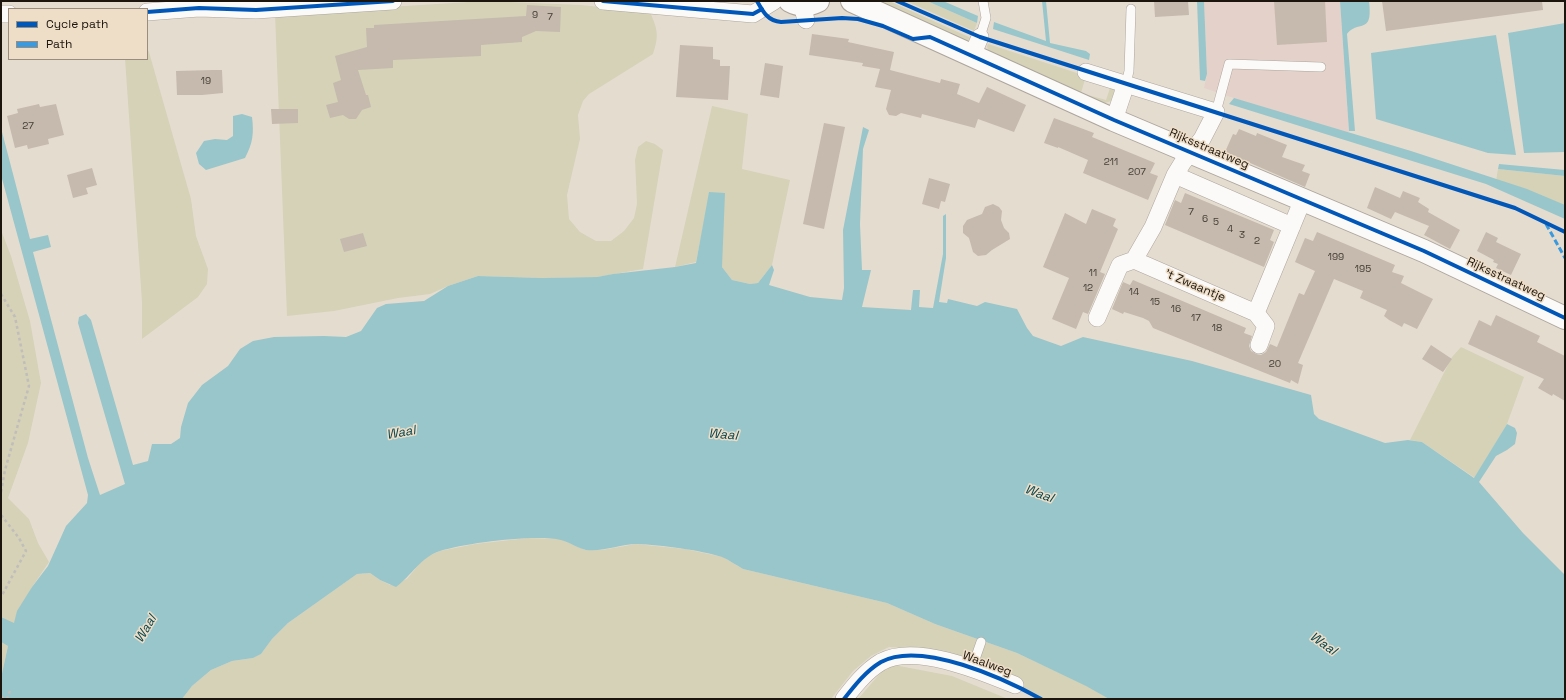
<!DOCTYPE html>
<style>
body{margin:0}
#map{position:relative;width:1566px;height:700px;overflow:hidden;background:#e5dcd0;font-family:"Space Grotesk",sans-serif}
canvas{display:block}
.frame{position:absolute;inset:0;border:2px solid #1b150d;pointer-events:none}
.legend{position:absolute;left:8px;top:8px;width:140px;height:52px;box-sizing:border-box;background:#eeddc7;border:1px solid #9a8d7d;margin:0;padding:5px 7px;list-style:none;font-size:12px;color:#1b150d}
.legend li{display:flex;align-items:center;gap:8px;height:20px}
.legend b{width:20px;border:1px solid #9a8d7d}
</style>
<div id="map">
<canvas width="1566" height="700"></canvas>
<div class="frame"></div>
<ul class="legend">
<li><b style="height:5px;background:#0057b8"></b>Cycle path</li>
<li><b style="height:5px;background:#3b9ade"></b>Path</li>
</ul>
</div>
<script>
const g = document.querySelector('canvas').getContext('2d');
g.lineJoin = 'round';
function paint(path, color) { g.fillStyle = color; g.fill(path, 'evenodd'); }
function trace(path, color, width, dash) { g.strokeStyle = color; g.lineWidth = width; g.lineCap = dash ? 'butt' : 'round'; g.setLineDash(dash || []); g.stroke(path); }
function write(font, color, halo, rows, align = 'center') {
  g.font = font + ' "Space Grotesk",sans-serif'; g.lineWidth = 3; g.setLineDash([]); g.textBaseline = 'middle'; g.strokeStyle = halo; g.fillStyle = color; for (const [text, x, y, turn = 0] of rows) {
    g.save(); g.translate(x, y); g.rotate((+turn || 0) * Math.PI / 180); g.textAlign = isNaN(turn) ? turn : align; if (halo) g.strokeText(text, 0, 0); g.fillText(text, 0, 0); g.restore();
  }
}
const industrial = new Path2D(`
 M1204,1h136l9,130 -3,5 -142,-48 3,-14z`);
const green = new Path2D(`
 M485,1l96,4 69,7c8,18 9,24 3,42l-64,40 -6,7 -5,14 2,24 -13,56 2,24 11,13 16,9h15l13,-10 10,-13 3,-14 -2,-44 3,-13 8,-6 9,3 8,6 -20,119 -46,8 -56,1 -63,-2 -30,10 -18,8 -32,4 -64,13 -47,5 -12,-302z
 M870,1h19l82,37 -5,4z
 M906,1h21l50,22 -3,8z
 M988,44l98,32 -5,17 25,7 4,-12 5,1 -4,12 -9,3 -113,-49 -2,-9z
 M147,49l2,3 42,147 5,37 12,33 -1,15 -9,13 -56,42v-37l-17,-243h22z
 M712,106l36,8 -6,55 48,11 -18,85 -14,18 -8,1 -18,-4 -10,-13v-10l-12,-65 -14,70 -21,5z
 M1498,169l67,7v41l-70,-30z
 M1,230l10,26 19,65 11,62 -13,60 -20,55 21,21 9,24 11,19 -17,25 -18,37 -13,-7z
 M1461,347l63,30 -17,47 -32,54 -53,-36 -12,-2 42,-83z
 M528,538l32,1 14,5 11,6h17l34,-6 49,5 38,8 20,12 144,34 48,21 82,29 70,33 22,13h-68l-62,-31 -54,-19 -36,-2 -18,9 -18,15 -22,28h-649l10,-13 19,-16 21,-9 21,-3 8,-4 11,-15 16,-16 69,-49 13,-1 10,7 10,5 17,-6 17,-21 16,-7 35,-7z
 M1,642l7,4 -7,32z
 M894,665l58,11 56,23h-150l25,-29z`);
const water = new Path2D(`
 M927,1h16l35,15 -1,7z
 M1042,1h4l4,42 36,8 4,3 -1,6 -96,-31 1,-7 52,19z
 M1197,1h7l3,73 -2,7 -5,-1z
 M1340,1h29c4,35 -10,18 -22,33l8,97h-6z
 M1565,23v129l-41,1 -16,-120z
 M1496,35l20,120 -28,-2 -112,-34 -5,-66z
 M1234,98l177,53 116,38 38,16v14l-79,-35 -257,-80z
 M242,114l10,3c2,16 1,26 -7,41l-39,12 -7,-6 -3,-11 8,-12 11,-2 12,1 6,-4v-20z
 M863,127l6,3 -6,19 -3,75 2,46h9l-9,37 49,3 2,-20h7l-1,17 14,1 10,-54v-38l3,-2v44l-7,44 8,1 1,-4 29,7 8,-4 32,7 10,19 6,8 28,10 22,-9 109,24 119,34 3,19 5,5 66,24 23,-3 14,2 52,36 33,-54 8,4 2,5 -2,11 -8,6 -11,6 -17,26 44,51 42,42v124h-456l-23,-13 -69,-33 -82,-29 -48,-21 -144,-34c-7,-4 -14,-9 -21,-12 -22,-7 -61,-12 -85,-13 -17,0 -33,8 -51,6 -6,-1 -17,-8 -25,-10 -26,-6 -95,3 -121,11 -19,6 -28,24 -44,36l-16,-7 -10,-7 -13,1 -69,49 -16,16 -11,15 -8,4 -21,3 -21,9 -19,16 -10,13h-181v-21l7,-32 -7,-4v-25l13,6 3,-12 15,-24 16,-21 18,-40 21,-23 1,-8 -87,-320v-47l29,111 18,-4 3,12 -18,5 55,206 12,37 25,-11 -47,-161 1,-6 7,-3 5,6 42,145 15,-4 4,-17h19l9,-6 1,-11 7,-24 14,-18 26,-19 12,-17 13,-8 21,-4 50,-1 22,1 15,-6 16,-23 9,-4 38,-3 24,-15 30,-10 63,2 56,-1 16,-3 62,-7 21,-4 13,-71 16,1 -3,74 10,13 18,4 8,-1 14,-18 2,5 -5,15 41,12 32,3 2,-12 -1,-58z
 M1499,164l66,6v6l-67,-7z`);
const building = new Path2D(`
 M1154,1h34l1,14 -34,2z
 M1274,1h51l2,41 -50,3z
 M1382,1h160l1,9 -157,21z
 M527,5l34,2 -1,25 -24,-1 -14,6v5l-41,3v11l-88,4v8l-35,2 8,25h2l3,12 -9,3 -6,9h-7l-6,-4 -13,3 -4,-13 12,-3 -5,-19 8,-3 -6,-24 32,-9 -1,-19h8v-3l152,-9z
 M812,34l37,5 -1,3 46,10 -4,18 50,13 1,-4 19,5 -3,10 22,9 8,-16 39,18 -12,27 -36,-13 -3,9 -53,-14 -1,4 -20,-5 -5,3 -7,-1 -3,-6 5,-19 -16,-3 5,-18 -18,-3 1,-3 -54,-8z
 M680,45l33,2v12l7,1v6h10l-2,34 -52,-3z
 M765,63l18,3 -4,32 -19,-3z
 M213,70h9l1,23 -21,2h-25l-1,-24z
 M39,104l1,3 16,-3 8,31 -16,4 1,5 -21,5 -1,-4 -12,3 -8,-32 11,-3 -1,-4z
 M271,109h27v14l-26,1z
 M1054,118l40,15 -2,4 63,26 -5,10 8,3 -10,24 -65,-27 5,-13 -30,-13v1l-14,-5z
 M824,123l21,4 -21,102 -21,-5z
 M1239,129l17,7 1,-3 30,12 -5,12 23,8 -3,6 8,3 -5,13 -80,-35 8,-18 3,1z
 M92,168l5,17 -11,3 2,6 -15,4 -6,-23z
 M929,178l21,6 -5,18 -4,-1 -2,8 -17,-5z
 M1375,187l25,11 3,-7 17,7 -2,4 11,7 -1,3 32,18 -10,19 -26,-14 5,-9 -34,-14 -4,7 -24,-11z
 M1185,193l89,37 -4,10 4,2 -10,25 -99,-42 10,-25 6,3z
 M993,204l6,3 3,4 -1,9 3,8 5,5 1,6 -18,11 -6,5 -8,1 -5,-4 -4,-14 -6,-5v-7l4,-6 15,-6 3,-7z
 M1092,209l24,10 -3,7 5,3 -18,43 5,2 -17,40 -5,-2 -7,17 -24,-10 17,-41 -26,-11 22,-54 21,11z
 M1317,232l78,33 -3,7 12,4 -3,7 32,16 -16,30 -13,-6 -2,4 -13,-7 -5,-4 3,-6 -27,-12 3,-7 -29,-12 -36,84 5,2 -5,19 -7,-4 -1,3 -137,-55 -4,-7 -6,-3 -19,-6 -1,2 -11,-5 11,-27 7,3 3,-5 113,48 -2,5 8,3 -3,10 2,5 5,3 5,1 5,-3 4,-8 7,3 22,-54 5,2 11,-24 -20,-9 10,-24 8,3z
 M1486,232l12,6 -2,4 25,12 -10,21 -15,-7 2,-4 -5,-2 1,-2 -17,-9z
 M363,233l4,13 -23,6 -4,-13z
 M1496,315l44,21 -3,6 28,14v45l-12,-7 -1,2 -14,-8 6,-9 -76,-35 11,-24 12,6z
 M1431,345l21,14 -9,13 -21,-13z`);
const path = new Path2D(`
 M1,294l14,23 14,69 -24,84 -4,22
 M1,515l18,23 7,13 -25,46
 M1,697l6,2 4,-11`);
const service = new Path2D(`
 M980,37l6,-19 -3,-17
 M1126,84l3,-13 2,-62
 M1216,112l13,-48 92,3
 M972,668l9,-26`);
const minor = new Path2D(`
 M603,1l150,13 21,-13
 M802,5l4,15
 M147,12l52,-4 57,2 137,-9
 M1,14h8
 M972,56l8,-19
 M1086,72l130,40 -14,27 -19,23 -8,13 -22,52 -19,33 122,53 47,-114
 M1114,120l12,-36
 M1175,175l117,51
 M1256,313l10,13 -7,19
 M1097,318l23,-53 14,-5
 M844,699c11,-14 22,-28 37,-37 34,-19 100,9 134,23`);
const tertiary = new Path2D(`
 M790,1c9,5 18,5 28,0
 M852,1l262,119 310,131 141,67`);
const quiet = new Path2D(`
 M1546,224l19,34`);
const cycleway = new Path2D(`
 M603,1l150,13 9,-5
 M757,1c6,11 11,20 24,21l61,-4 16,1 25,7 30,13 17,-2 184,83 310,131 141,67
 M897,1l83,36 535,171 50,24
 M147,12l52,-4 57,2 137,-9
 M844,699c11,-14 22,-28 37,-37 40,-22 124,17 160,37`);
const numberNames = [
 ["9",535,15],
 ["7",550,17],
 ["19",206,81],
 ["27",28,126],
 ["211",1111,162],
 ["207",1137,172],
 ["7",1191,212],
 ["6",1205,219],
 ["5",1216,222],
 ["4",1230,229],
 ["3",1242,235],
 ["2",1257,241],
 ["199",1336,257],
 ["195",1363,269],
 ["11",1093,273],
 ["12",1088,288],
 ["14",1134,292],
 ["15",1155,302],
 ["16",1176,309],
 ["17",1196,318],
 ["18",1217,328],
 ["20",1275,364]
];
const streetNames = [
 ["Rijksstraatweg",1209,149,23],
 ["Rijksstraatweg",1506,279,25],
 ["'t Zwaantje",1195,286,23],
 ["Waalweg",987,664,20]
];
const waterNames = [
 ["Waal",401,433,-10],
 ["Waal",723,435,5],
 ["Waal",1039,494,20],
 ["Waal",146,629,-59],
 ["Waal",1323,644,36]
];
paint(industrial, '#e4d1ca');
paint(green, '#d5d2b8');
paint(water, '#99c6ca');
paint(building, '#c5baad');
trace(service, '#aca59c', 10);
trace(minor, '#aca59c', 18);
trace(tertiary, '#aca59c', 24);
trace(path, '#c1bdb9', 2.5, [3, 3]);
trace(service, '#fbfaf8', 9);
trace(minor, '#fbfaf8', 17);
trace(tertiary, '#fbfaf8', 22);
trace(quiet, '#3b9ade', 3, [6, 3]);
trace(cycleway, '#0057b8', 4);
write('10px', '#463e35', null, numberNames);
write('12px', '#1b150d', '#eeddc7', streetNames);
write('italic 13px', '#074750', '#eeddc7', waterNames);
</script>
